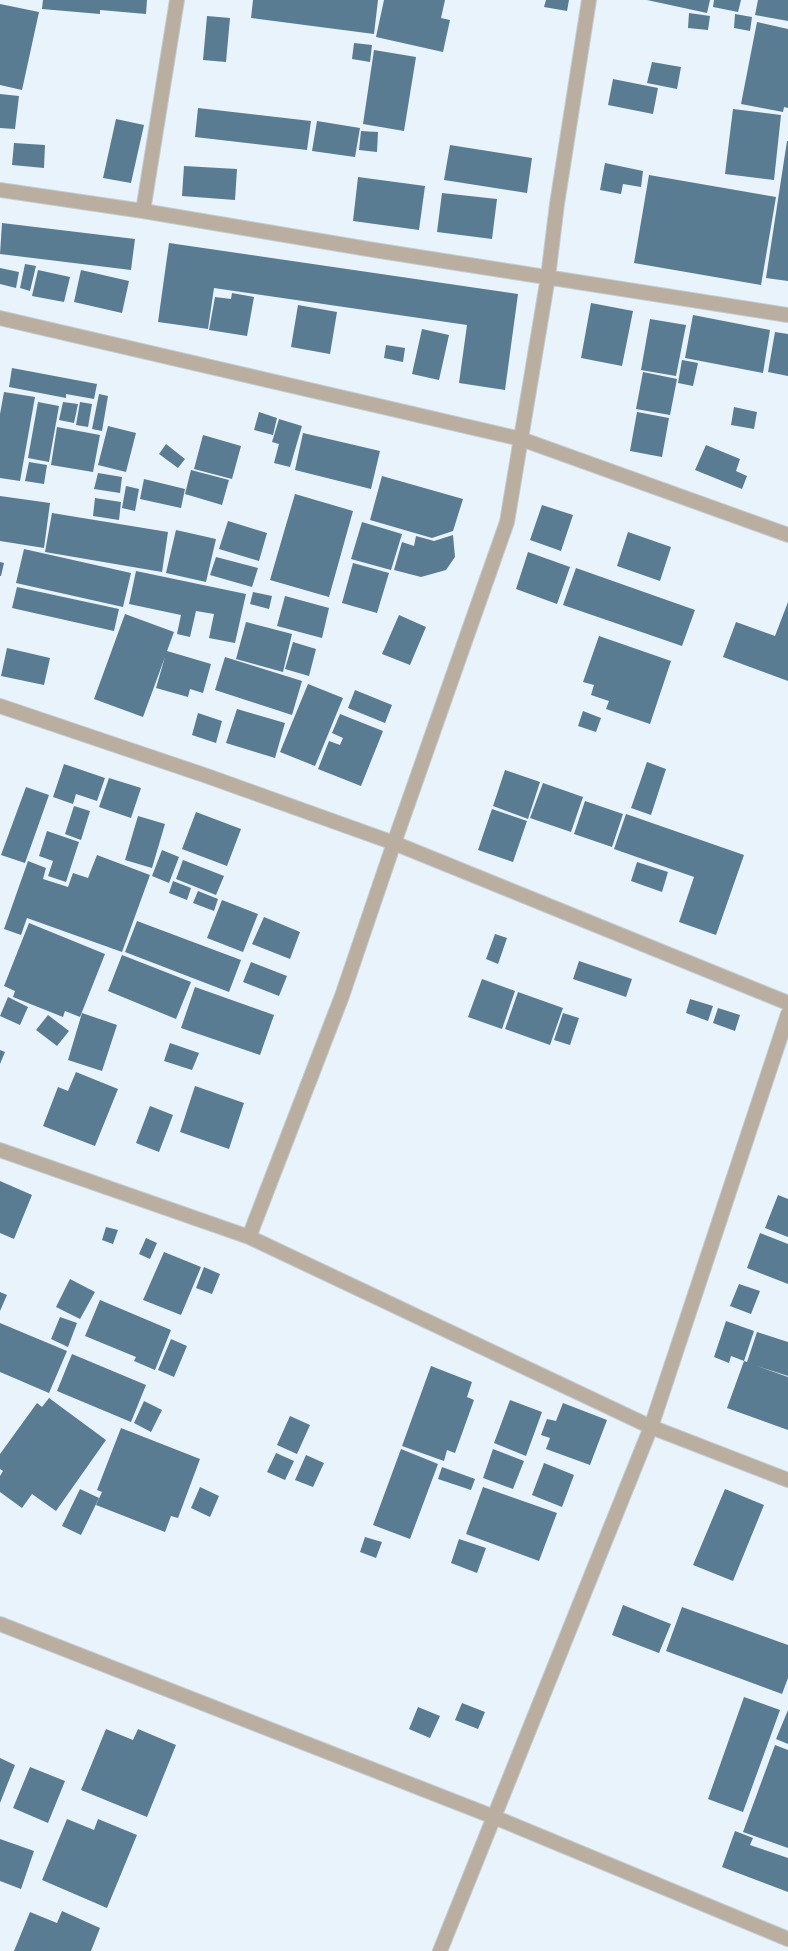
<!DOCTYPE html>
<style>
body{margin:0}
canvas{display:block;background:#e8f3fb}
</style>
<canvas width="788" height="1951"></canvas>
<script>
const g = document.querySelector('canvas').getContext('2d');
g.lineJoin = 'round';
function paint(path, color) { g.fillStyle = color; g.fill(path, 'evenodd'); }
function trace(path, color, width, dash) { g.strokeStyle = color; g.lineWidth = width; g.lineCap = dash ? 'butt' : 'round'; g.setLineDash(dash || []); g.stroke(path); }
const building = new Path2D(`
 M43,0h104l-1,14 -46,-4v4l-58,-5z
 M253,0h125l-4,34 -123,-16z
 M384,0h61l-4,18 9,2 -7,32 -67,-15z
 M546,0h23l-2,11 -23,-4z
 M647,0h63l-3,13z
 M714,0h27l-3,12 -25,-5z
 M758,0h30v21l-33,-6z
 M0,4l39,8 -17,78 -22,-5z
 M689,13l21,3 -2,14 -20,-2z
 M735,14l17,3 -2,14 -16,-3z
 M207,16l23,2 -4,44 -23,-2z
 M757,22l31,7v79l-4,-1 -1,5 -42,-8z
 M354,43l18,2 -2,17 -18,-3z
 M374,50l42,7 -12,74 -41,-7z
 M652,62l29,5 -4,22 -30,-6z
 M613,79l45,9 -5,26 -45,-9z
 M0,94l19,2 -4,33 -15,-1z
 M198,108l113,13 -4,29 -112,-13z
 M733,109l48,6 -7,65 -49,-6z
 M116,119l28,6 -13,58 -28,-5z
 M317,121l43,7 -5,29 -43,-6z
 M361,131l17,1 -1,20 -18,-2z
 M787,141h1v140l-22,-3z
 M14,143l31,2 -1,23 -32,-3z
 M450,145l82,13 -5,35 -83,-13z
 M605,163l38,8 -2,16 -18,-3 -2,10 -21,-4z
 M184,166l53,3 -2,31 -53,-4z
 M649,175l127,22 -15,88 -127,-22z
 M358,177l67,9 -6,44 -66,-9z
 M442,193l55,6 -5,40 -55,-7z
 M2,223l133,16 -4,31 -131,-16z
 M169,243l349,51 -13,96 -46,-7 8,-58 -253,-37 -6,41 -50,-7z
 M25,264l11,2 -6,25 -10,-3z
 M0,268l19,4 -3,16 -16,-4z
 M38,270l32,7 -6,25 -32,-6z
 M81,270l48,11 -7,32 -48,-11z
 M232,293l22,4 -7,39 -38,-6 6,-33 16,2z
 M591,303l42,8 -11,55 -41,-8z
 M298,305l39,7 -7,42 -39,-7z
 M693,315l77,15 -7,43 -78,-15z
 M650,319l36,6 -10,51 -35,-6z
 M422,329l27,6 -10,45 -27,-6z
 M775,332l13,2v42l-20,-4z
 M386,345l19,3 -2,14 -19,-4z
 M682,360l16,3 -5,23 -15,-3z
 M12,368l85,16 -3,15 -28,-5v4l-57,-11z
 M643,372l34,7 -7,36 -34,-6z
 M4,392l31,5 -15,84 -20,-3v-64z
 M99,394l9,2 -6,35 -10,-2z
 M38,402l21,4 -10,56 -21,-4z
 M63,402l15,2 -4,19 -15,-3z
 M80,402l12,2 -4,23 -12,-2z
 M734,407l23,5 -3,17 -23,-4z
 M259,412l18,6 -4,17 -19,-5z
 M637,412l32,6 -7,39 -32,-6z
 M279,419l23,7 -12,41 -16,-4 5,-19 -7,-2z
 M108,426l28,7 -10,39 -28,-7z
 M57,427l43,8 -7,37 -42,-7z
 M303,433l77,18 -9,38 -76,-19z
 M203,435l38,11 -9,33 -38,-10z
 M166,444l19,15 -7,9 -19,-14z
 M706,445l34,14 -4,12 11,5 -5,13 -47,-19z
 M29,462l18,3 -3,19 -19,-3z
 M191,470l38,10 -7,25 -37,-11z
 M98,473l24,4 -2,16 -26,-4z
 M382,476l81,23 -10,32 -21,7 -62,-18z
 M144,479l41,10 -4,19 -41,-9z
 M126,486l13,3 -4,22 -13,-3z
 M295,494l58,17 -24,86 -59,-17z
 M0,496l50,7 -6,45 -44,-7z
 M95,498l26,4 -2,18 -26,-4z
 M542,505l31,10 -12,36 -31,-11z
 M52,513l116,19 -6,40 -117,-20z
 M228,521l39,12 -8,28 -40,-12z
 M362,522l40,12 -11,36 -40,-11z
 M176,530l40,9 -10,43 -40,-9z
 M628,532l43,15 -11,34 -43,-15z
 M453,535l2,22 -9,13 -25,7 -27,-7 8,-28 12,4 2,-10 18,5z
 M24,549l107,24 -8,34 -107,-24z
 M528,552l42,15 -13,37 -41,-15z
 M216,557l42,11 -6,19 -42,-12z
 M0,562l4,1 -3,13h-1z
 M353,563l36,10 -12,40 -35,-10z
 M576,568l119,42 -13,36 -119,-41z
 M136,571l110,23 -11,49 -26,-5 5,-24 -18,-3 -6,26 -13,-3 4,-19 -52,-11z
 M17,587l102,22 -5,22 -102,-23z
 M253,592l19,4 -3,13 -19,-5z
 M285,596l44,12 -7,30 -45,-12z
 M788,602v79l-65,-24 13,-35 39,14z
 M125,614l49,18 -7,19 44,13 -8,29 -13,-4 -2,8 -32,-9 9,-31 -22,60 -49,-18z
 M399,615l27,12 -16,38 -28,-11z
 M246,622l46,12 -9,38 -47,-13z
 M599,636l72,25 -21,63 -44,-15 3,-8 -18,-6 3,-10 -11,-3z
 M293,642l23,7 -7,27 -24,-7z
 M7,648l43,10 -6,27 -43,-9z
 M225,657l77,24 -10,34 -77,-25z
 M308,684l35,14 -28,68 -35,-14z
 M355,690l37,15 -7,18 -37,-15z
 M237,709l48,14 -10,35 -49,-15z
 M583,711l18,7 -5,14 -18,-6z
 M198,713l24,8 -6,22 -24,-8z
 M340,714l43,17 -22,55 -43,-17 11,-28 11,4 3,-7 -11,-5z
 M647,762l19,7 -15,46 -20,-7z
 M64,764l41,14 -8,23 -21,-7 -3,10 -20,-7z
 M505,770l35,12 -12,37 -35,-13z
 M109,778l32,10 -10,30 -32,-11z
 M543,783l40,14 -12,35 -41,-14z
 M26,787l23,8 -24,68 -24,-8z
 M585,801l38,13 -11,33 -38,-13z
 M74,806l16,5 -9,29 -16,-6z
 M492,809l35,12 -14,41 -35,-12z
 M196,812l45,17 -14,37 -45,-17z
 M626,814l118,41 -28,80 -37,-13 15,-45 -80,-28z
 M138,816l27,8 -13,44 -27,-8z
 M47,831l32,11 -13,40 -18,-6 5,-15 -14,-5z
 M162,850l17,7 -10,26 -17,-7z
 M97,855l53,20 -28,77 -95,-34 -6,17 -17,-6 24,-68 18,7 -3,11 25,8 5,-14 15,5z
 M183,860l41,16 -8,19 -40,-16z
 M637,862l31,10 -6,20 -31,-11z
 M173,881l18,7 -4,12 -18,-7z
 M198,891l20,8 -4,12 -21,-8z
 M222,900l36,14 -15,38 -36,-14z
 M264,917l36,15 -10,27 -38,-15z
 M137,921l104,39 -12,32 -104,-40z
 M29,923l76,31 -25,63 -15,-6 -2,6 -50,-20 2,-6 -11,-5z
 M495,934l12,4 -9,26 -12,-5z
 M122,955l69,27 -15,37 -68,-28z
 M579,961l53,18 -6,18 -53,-18z
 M251,962l36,14 -8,20 -36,-14z
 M482,979l33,12 -13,38 -34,-12z
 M195,987l79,28 -14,40 -79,-27z
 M518,992l45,16 -13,37 -45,-16z
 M8,997l20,10 -8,18 -20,-9z
 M690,999l23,7 -5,15 -22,-8z
 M718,1008l22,7 -5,16 -22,-8z
 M82,1013l35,12 -15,46 -34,-11z
 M563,1013l16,5 -9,27 -16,-5z
 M48,1015l21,16 -12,15 -21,-16z
 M170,1043l29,10 -7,17 -28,-9z
 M0,1050l5,2 -5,12z
 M76,1072l42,17 -23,57 -52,-20 15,-39 10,4z
 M195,1086l49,17 -15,46 -49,-17z
 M150,1106l23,9 -14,37 -23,-9z
 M0,1181l32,14 -18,44 -14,-6z
 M778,1195l10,4v38l-23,-9z
 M106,1227l12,3 -5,14 -11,-4z
 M760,1233l28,11v40l-41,-16z
 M146,1238l11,5 -7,16 -11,-5z
 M164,1252l37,15 -20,48 -38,-15z
 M204,1267l16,7 -8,20 -16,-6z
 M70,1279l25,13 -15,27 -24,-12z
 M739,1284l21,7 -9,23 -21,-8z
 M0,1292l7,3 -7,16z
 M100,1300l71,30 -16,40 -21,-9 2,-4 -51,-21z
 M60,1317l17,6 -9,24 -17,-8z
 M726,1321l28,10 -10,30 -13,-5 -2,7 -15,-6z
 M0,1323l67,28 -18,42 -49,-21z
 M757,1332l31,10v34l-31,-10 31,11v53l-61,-22 17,-47 3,1z
 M171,1339l16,7 -13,31 -16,-7z
 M72,1354l74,31 -15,37 -74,-31z
 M431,1366l41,16 -5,15 7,3 -19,53 -8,-3 -3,11 -42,-15z
 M49,1398l57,42 -50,71 -24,-17 -10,14 -22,-16v-16l3,-5 -3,-2v-15l37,-51 5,4z
 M510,1400l32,12 -16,44 -32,-13z
 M144,1401l18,9 -11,22 -17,-9z
 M563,1403l44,17 -17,45 -44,-16 4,-11 -9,-3 6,-16 9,2z
 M290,1416l20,9 -13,29 -20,-9z
 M121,1428l79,31 -22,59 -7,-2 -6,16 -69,-27 6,-13 -5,-2z
 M401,1449l37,15 -28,75 -37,-14z
 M493,1449l31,12 -11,28 -30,-11z
 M276,1453l18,8 -9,19 -18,-8z
 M306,1455l18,8 -11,24 -18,-7z
 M544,1463l30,12 -12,32 -30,-12z
 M442,1467l33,12 -4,11 -33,-11z
 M200,1487l19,9 -9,21 -19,-9z
 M483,1487l74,26 -18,48 -73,-27z
 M80,1489l19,9 -18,37 -19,-9z
 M725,1489l39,16 -31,76 -40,-16z
 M365,1537l17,5 -6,16 -16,-6z
 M459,1539l27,9 -9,25 -26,-10z
 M623,1605l48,19 -12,29 -47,-18z
 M682,1607l106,38v33l-6,16 -116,-43z
 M744,1697l36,13 -37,102 -35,-13z
 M462,1703l23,9 -7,17 -23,-9z
 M418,1707l22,9 -10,22 -21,-9z
 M788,1710v34l-12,-5z
 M106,1729l27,11 5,-11 38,16 -29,72 -66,-27z
 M775,1745l13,5v98l-45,-16z
 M0,1758l15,7 -15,38z
 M30,1767l35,14 -17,42 -35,-15z
 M67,1819l27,11 4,-11 39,16 -30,73 -65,-28z
 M735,1831l18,7 -3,7 38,13v34l-66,-25z
 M0,1839l34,12 -13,38 -21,-8z
 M62,1911l38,17 -9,23h-77l16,-39 27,11z`);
const minor = new Path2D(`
 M0,190l143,21 231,39 414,65
 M143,211l34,-211
 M0,318l521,121 267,96
 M0,706l207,70 187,67 394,160
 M0,1150l249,87 402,190 137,53
 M249,1237l93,-241 52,-153 113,-321 41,-245 9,-73 32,-204
 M0,1624l494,193 294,122
 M440,1951l211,-524 137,-413`);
paint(building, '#597c92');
trace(minor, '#c4cdd4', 16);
trace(minor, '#b9ae9f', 14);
</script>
